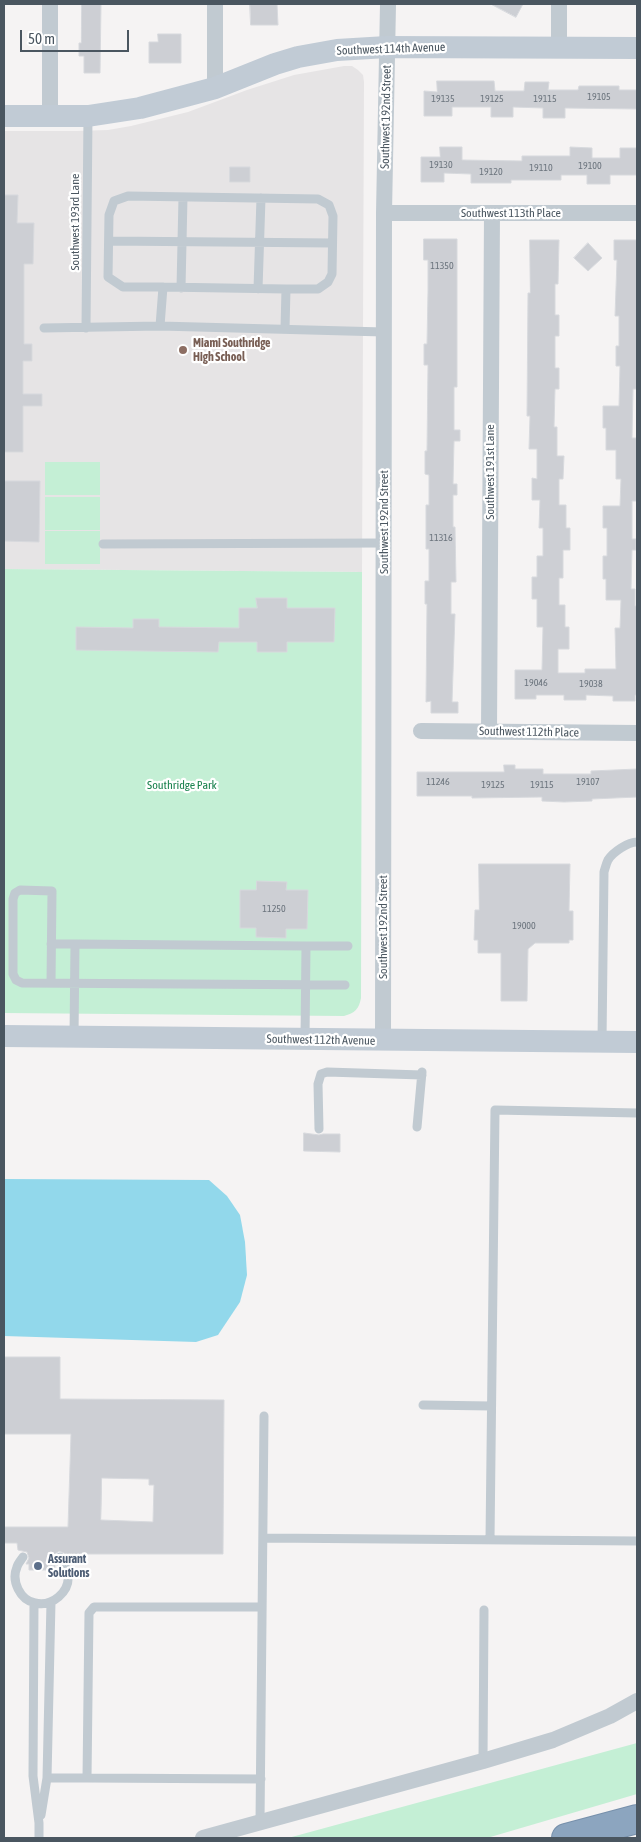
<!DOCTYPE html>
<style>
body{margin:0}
#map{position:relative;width:641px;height:1842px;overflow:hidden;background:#f5f3f3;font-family:"Asap Condensed",sans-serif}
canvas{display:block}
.frame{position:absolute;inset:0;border:5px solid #4a5660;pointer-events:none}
.scale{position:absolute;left:20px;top:30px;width:109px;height:22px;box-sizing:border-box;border:2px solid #4a5660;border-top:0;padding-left:6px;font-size:15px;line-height:18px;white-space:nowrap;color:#4a5660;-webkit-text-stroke:4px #fff;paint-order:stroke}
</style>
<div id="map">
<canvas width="641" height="1842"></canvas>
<div class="frame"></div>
<div class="scale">50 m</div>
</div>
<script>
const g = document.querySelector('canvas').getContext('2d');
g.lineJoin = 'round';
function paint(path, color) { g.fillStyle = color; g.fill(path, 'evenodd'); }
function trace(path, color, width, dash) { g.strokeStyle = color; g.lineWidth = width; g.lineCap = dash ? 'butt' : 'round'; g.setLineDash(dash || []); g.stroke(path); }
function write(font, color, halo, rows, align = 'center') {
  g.font = font + ' "Asap Condensed",sans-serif'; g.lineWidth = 4.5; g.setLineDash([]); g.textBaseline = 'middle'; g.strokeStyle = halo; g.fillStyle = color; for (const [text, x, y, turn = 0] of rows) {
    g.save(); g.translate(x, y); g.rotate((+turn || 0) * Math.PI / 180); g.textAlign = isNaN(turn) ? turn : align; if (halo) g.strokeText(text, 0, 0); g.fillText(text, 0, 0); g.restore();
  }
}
const education = new Path2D(`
 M344,66h8l6,4 5,5 1,7 -2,490 -358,-3v-438h73l31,-1 23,-4 57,-14 59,-22 47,-15z`);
const green = new Path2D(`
 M45,462h55v33h-55z
 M45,497h55v33h-55z
 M45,531h55v33h-55z
 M4,569l358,3 -1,426c-2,11 -6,15 -17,18l-340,-3z
 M637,1743v51l-150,44h-199z`);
const water = new Path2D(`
 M4,1179l205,1 18,16 13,19 5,27 2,33 -7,27 -22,33 -22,7 -192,-6z`);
const building = new Path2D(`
 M82,4h19l-1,69h-16v-17h-5v-13h2z
 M250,4h27l1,21h-27z
 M491,4h32l-7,13z
 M158,34h23v29h-32v-21h9z
 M437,81h57l1,10h29l1,-9h24l-1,8h30l1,-4h40v4h18v19l-72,-1v10h-22v-10l-30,-1v10h-22v-10h-39v9h-28v-25l13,1z
 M440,147h22v13l60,1v-5h48v-9l22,1v10h28v-10h17v27h-27v9h-23v-9h-26v5h-50v3h-40v-9l-27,-1v9h-23v-25h19z
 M230,167h20v15h-20z
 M4,195h14l-1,28h17l-1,41h-9v80h8v17h-9v33h19v12h-19v46h-19z
 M424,239h33v148h-3v43h6v11h-6l-1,43h4v11h-4v32h2l1,55h-5v32h4l-3,88h6v11h-27v-12l-5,1 1,-98h-2v-23h4v-32h-3v-44h3v-30l-4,-1v-23h2l1,-86h-4v-21h3l1,-53v-31h-4z
 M530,240h29l-1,44h-3v31h4v21h-4v32h4v21h-4l-1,38h3v29h7l-1,23h-4v26h7v23h4v22h-7v28h-4v27h6v22h4v22h-11v24h27v-4h31l-1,-41h5l1,-28h-15v-21h-3v-23h4v-28h-4v-22h17l1,-27h-5v-29h-10v-22h-3v-22h16l1,-40h-4v-20h3v-30h-4l2,-56h-3v-20h23v149h-4l-1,49h5v63h-5v38h4v11h-4l-1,39h4v17h2v89h-2v6h-22v-5l-27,-1v5h-22v-5h-28v4h-21v-29h27l1,-43h-6v-28h-5v-22h5v-21h6v-28h-4l1,-28h-8v-22l5,1v-30h-8l1,-33h-3l1,-123h2z
 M588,243l14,15 -14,13 -14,-13z
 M4,481h36l-1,61 -35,-1z
 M256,598h31v10h48l-1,34h-47v10h-30v-10h-38l-1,10 -142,-2v-23l57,1v-9h26v8l80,1v-20h18z
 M504,765h11v4h28v5h48v-3l46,-2v28l-45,2v2l-28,1 -22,-1v-4l-70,1v-2h-55v-24h87z
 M479,864h91l-1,47h4v29h-4v3h-34l-7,6 -1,52h-26v-48h-23v-13h-4l1,-30h4z
 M257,881l30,1 -1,8h22l-1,39h-21v9l-30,-1v-9h-16v-38h16z
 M304,1133l15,2 4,-1h17v18l-36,-1z
 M4,1357h56v42l164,1 -1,154h-157l-7,-3 -5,4v3l4,7h-3v5h-26v-6h-3l3,-6 -2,-6 -9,-2 -1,-7h-13v-16h64l3,-93h-67zM102,1478l47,1v6h5l-1,37 -52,-2z`);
const lane = new Path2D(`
 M109,241l223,2
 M163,287l123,2
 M181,288l2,-91
 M258,289l3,-91
 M160,326l3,-39h-40l-15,-10 1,-62 5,-14 14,-5 190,3 11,6 4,11 -1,58 -4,8 -10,7h-32l-1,40
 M44,328l116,-2 224,6
 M86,328l2,-212
 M103,544l281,-1
 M51,944h24
 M306,946h42
 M51,983l1,-92 -32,-1 -5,3 -2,6v75l3,6 6,3 323,2
 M74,1037l1,-93 231,2 -1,93
 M602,1041l2,-169c1,-3 2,-8 4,-12 5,-8 20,-18 29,-18
 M417,1127l5,-55
 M319,1129l-1,-45 3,-10 6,-2 95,3
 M423,1405l68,1
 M264,1538l373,3
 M490,1539l5,-429 142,3
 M23,1557c-2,3 -5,6 -6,10 -6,14 3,33 18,36 17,4 35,-11 33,-28 -1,-7 -4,-12 -8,-18
 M34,1603l-1,173 6,47v15
 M483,1761l1,-151
 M47,1778h40
 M261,1779l-174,-1 2,-165 5,-6h168
 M41,1815l6,-37 4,-176
 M260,1822l4,-406`);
const street = new Path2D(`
 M50,4v113
 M559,48v-44
 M215,88v-84
 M384,213h253
 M421,731l216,2
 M489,731l3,-518
 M383,1040l1,-827 4,-209
 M203,1838l280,-77 70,-21 57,-24 27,-15`);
const secondary = new Path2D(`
 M4,116h84l52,-8 75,-20 60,-24 23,-7 39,-7 50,-3 250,1
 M4,1036l633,6`);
const highway = new Path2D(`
 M566,1838l71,-19`);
const markers = [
 [183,350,5,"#8d6e63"],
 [38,1566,5,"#5c6f8a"]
];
const numberNames = [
 ["19105",599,97],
 ["19135",443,99],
 ["19125",492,99],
 ["19115",545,99],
 ["19130",441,165],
 ["19100",590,166],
 ["19110",541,168],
 ["19120",491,172],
 ["11350",442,266],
 ["11316",441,538],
 ["19046",536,683],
 ["19038",591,684],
 ["11246",438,782],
 ["19107",588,782],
 ["19125",493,785],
 ["19115",542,785],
 ["11250",274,909],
 ["19000",524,926]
];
const streetNames = [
 ["Southwest 114th Avenue",391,49,-2],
 ["Southwest 192nd Street",386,117,-89],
 ["Southwest 113th Place",511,213],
 ["Southwest 193rd Lane",75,222,-90],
 ["Southwest 191st Lane",490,472,-90],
 ["Southwest 192nd Street",384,522,-90],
 ["Southwest 112th Place",529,732,1],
 ["Southwest 192nd Street",383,927,-90],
 ["Southwest 112th Avenue",321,1040,1]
];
const educationNames = [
 ["Miami Southridge",193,343],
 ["High School",193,357]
];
const parkNames = [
 ["Southridge Park",182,785]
];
const serviceNames = [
 ["Assurant",48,1559],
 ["Solutions",48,1573]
];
paint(education, '#e6e4e5');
paint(green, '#c4efd5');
paint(water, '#92d8eb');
paint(building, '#cdcfd4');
trace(building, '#d7d9dd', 1);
trace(highway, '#7790ab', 30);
trace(lane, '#c1cad1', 9);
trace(street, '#c1cad1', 16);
trace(secondary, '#c1cbd5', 22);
trace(highway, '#8ca5bf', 28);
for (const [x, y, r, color] of markers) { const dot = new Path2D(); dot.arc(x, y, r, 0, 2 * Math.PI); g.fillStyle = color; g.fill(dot); trace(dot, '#fff', 2); }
write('10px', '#6b747d', null, numberNames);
write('12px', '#4a5660', '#fff', streetNames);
write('bold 12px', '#785e54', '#fff', educationNames, 'left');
write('12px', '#1a824e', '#fff', parkNames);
write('bold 12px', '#4e5e75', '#fff', serviceNames, 'left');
</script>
